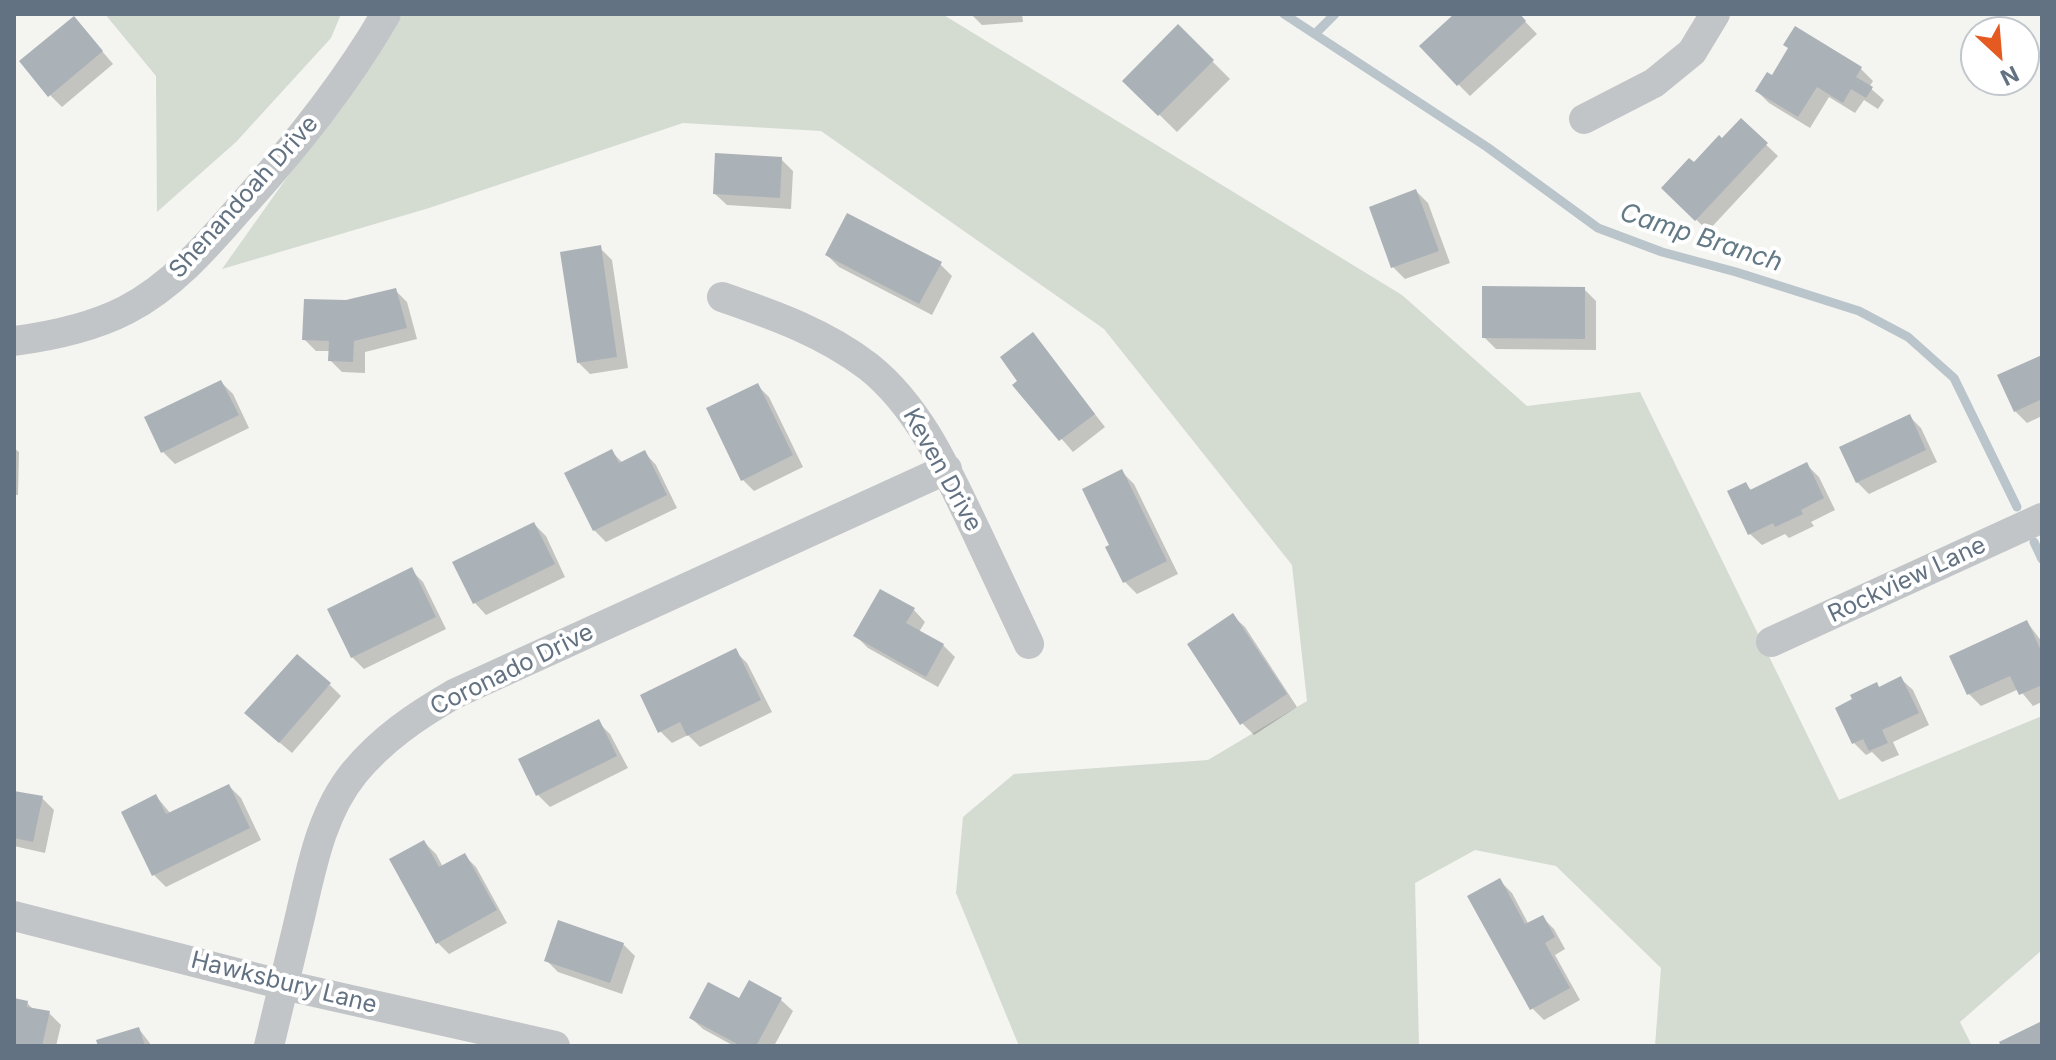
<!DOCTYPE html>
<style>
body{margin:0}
#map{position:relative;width:2056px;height:1060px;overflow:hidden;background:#f4f4f0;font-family:Inter,sans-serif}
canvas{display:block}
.frame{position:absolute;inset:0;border:16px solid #637282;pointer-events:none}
.north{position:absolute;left:1960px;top:16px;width:80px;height:80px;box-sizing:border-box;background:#fff;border:2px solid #c1c7cd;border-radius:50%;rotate:154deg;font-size:22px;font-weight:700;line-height:32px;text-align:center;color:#637282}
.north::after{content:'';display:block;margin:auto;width:28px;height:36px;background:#e55a20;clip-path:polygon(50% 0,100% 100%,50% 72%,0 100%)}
</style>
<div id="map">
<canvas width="2056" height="1060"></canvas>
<div class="frame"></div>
<div class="north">N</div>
</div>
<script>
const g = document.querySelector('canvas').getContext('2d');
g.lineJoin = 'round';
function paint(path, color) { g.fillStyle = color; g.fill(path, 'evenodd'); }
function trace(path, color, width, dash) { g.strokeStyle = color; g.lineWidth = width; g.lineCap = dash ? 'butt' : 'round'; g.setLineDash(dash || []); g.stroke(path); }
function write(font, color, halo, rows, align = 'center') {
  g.font = font + ' Inter,sans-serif'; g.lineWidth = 8; g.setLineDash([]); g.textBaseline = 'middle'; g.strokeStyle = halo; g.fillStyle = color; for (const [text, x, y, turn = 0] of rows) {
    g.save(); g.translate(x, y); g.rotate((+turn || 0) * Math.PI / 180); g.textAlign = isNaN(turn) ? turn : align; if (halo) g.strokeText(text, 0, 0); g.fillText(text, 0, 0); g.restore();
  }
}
const green = new Path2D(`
 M105,14h236l-10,24 -95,104 -79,70 -1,-136z
 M403,14h539l460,281 125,111 113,-14 199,408 203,-84v234l-82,72 12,24h-317l6,-78 -105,-102 -81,-16 -60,33 4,163h-400l-63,-153 7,-76 51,-43 194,-14 99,-59 -15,-136 -188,-236 -283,-198 -138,-8 -254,85 -207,61z`);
const shadow = new Path2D(`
 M971,14h51l1,8 -41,3z
 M1456,14h62l19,20 -67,62 -12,-12z
 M1178,27l52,52 -53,53 -52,-51z
 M1796,29l65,40 12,12 -4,6 15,13 -6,9 -14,-9 -9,13 -26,-16 -19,31 -41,-25 -12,-12 16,-14 17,-28z
 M85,31l28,33 -51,43 -12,-12z
 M1741,121l37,35 -70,75 -45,-43 31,-23z
 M781,159l12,12 -2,38 -64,-4 -12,-11z
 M1416,191l12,12 22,60 -45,16 -12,-12 -22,-59z
 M600,248l12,12 16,108 -38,6 -12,-12z
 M827,255l113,9 12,12 -20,39 -93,-48z
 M1584,289l12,12v49l-100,-1 -12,-12z
 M395,290l12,12 10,37 -52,13v21l-23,-1 -12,-12v-9h-14l-12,-12 42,-37z
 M1033,335l72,92 -32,25 -26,-30 -27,-41z
 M2042,357v59l-15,7 -12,-12z
 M221,382l12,12 16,34 -74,36 -12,-12z
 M757,385l12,12 34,70 -49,24 -12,-12z
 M1909,416l12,12 16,34 -68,32 -12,-12z
 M14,448l5,4 -1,43h-4z
 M612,452l11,11 22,-10 11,12 21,43 -71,34 -12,-12 -27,-56z
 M1807,465l12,12 16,33 -24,12 3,4 -25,12 -4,-4 -23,11 -12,-11 -4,-50 6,7z
 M1122,472l12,12 44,90 -41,20 -12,-12 -13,-36z
 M534,524l12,12 19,41 -79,38 -11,-12z
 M411,570l12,12 23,47 -82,40 -12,-12z
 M914,610l11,12 -6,10 24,13 12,12 -17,30 -70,-39 -12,-12z
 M1233,616l12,11 52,80 -43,28 -12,-12z
 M2027,622l15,20v60l-9,4 -14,-17 -38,17 -12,-12 -18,-37z
 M735,651l12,12 25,49 -72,35 -12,-12 -16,8 -12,-12z
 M1901,679l12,11 16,35 -36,17 6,13 -17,7 -10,-10 -6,3 -12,-12 23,-58 3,3z
 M330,685l11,11 -49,57 -33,-28z
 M598,722l12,12 18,34 -78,39 -12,-12z
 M229,786l12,12 20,42 -95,47 -12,-12 2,-79 15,18z
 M14,793l28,5 12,12 -9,43 -31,-7z
 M424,842l12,12 7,13 21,-12 12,12 31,56 -58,31 -12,-12z
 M1500,881l12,12 17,32 13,-8 12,12 11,20 -10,6 25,45 -36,20 -12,-12z
 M623,944l12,12 -13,38 -64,-22 -12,-12z
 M14,1000l13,3 7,7 15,3 12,12 -5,21h-42z
 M781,1000l12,11 -19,35h-40l-31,-17 -12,-11 49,-17z
 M139,1029l13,17h-52z`);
const stream = new Path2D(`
 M1284,14l203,133 111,81 64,24 74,20 123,39 49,26 46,41 63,129
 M1315,34l20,-20
 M2034,542l8,17`);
const building = new Path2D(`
 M1454,14h66l6,7 -69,65 -38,-40z
 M74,16l29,35 -55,46 -29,-36z
 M1178,24l36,36 -56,56 -36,-35z
 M1795,26l67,41 -6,10 17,10 -7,11 -15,-9 -8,14 -26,-16 -19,30 -43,-26 12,-19 5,3 16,-27 -5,-3z
 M1741,118l27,25 -73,78 -34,-33 28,-30 5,4 25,-27 3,3z
 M715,153l67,4 -2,41 -67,-4z
 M1416,189l23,62 -48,17 -22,-61z
 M847,213l95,49 -23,42 -94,-49z
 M601,245l16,112 -40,6 -17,-111z
 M1482,286l103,1v52l-103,-1z
 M396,288l11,40 -53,13 -1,21 -25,-1 1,-20 -27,-1 2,-41 42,1z
 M1033,332l62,82 -36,27 -47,-56 5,-4 -17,-24z
 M2042,355v44l-28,13 -17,-37z
 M221,380l18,35 -78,38 -17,-36z
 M758,383l35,72 -52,26 -35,-73z
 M1910,414l16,36 -70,33 -17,-36z
 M612,449l7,14 26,-13 22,45 -74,36 -29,-58z
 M1807,462l17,36 -23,12 2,4 -28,13 -2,-4 -25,12 -21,-44 19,-9 4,8z
 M1122,469l45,92 -44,22 -18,-36 4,-2 -27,-56z
 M534,522l21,42 -82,40 -21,-42z
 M412,567l24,50 -85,41 -24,-49z
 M880,589l35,19 -9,15 38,21 -18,33 -73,-41z
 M1233,613l54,81 -47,31 -53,-81z
 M2027,620l15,33v32l-23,10 -9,-19 -43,19 -18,-39z
 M736,648l25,52 -74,36 -7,-14 -22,11 -18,-38z
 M297,654l34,29 -52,60 -35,-30z
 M1901,676l18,37 -37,17 6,13 -19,8 -6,-12 -11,5 -17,-36 17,-9 -2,-4 27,-13 2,5z
 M599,719l18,37 -81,40 -18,-37z
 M229,784l21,44 -98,48 -31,-64 35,-18 10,20z
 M14,791l29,5 -10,46 -19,-4z
 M424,840l15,27 26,-14 32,57 -61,34 -47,-85z
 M1500,878l25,46 18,-9 12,22 -10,6 25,45 -40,22 -63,-114z
 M558,920l66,23 -14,40 -66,-22z
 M749,980l33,18 -26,48h-15l-52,-28 19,-36 31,16z
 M14,998l14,3 -1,6 23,4 -8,35h-28z
 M2042,1021v25h-41l-2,-4z
 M139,1027l6,19h-47l-2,-6z`);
const minor = new Path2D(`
 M1584,119l70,-36 38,-31 23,-38
 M722,297c52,18 103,36 147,70 51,41 78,104 106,162 18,38 36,77 54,115
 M14,341c38,-5 77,-13 112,-31 45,-23 80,-63 113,-101 55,-61 106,-124 147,-195
 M1771,642l271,-124
 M14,916l270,69 271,61
 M269,1046c10,-42 20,-83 30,-125 12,-50 21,-106 55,-148 28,-34 62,-57 100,-79l493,-225`);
const streetNames = [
 ["Shenandoah Drive",244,197,-48],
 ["Keven Drive",942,470,61],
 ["Rockview Lane",1907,580,-25],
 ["Coronado Drive",512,670,-26],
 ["Hawksbury Lane",284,983,14]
];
const waterNames = [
 ["Camp Branch",1701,238,18]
];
paint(green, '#d4dbd1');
paint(shadow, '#0003');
trace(stream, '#bac5cb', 9);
paint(building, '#aab1b7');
trace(minor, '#c1c5c8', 30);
write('24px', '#637282', '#fff', streetNames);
write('italic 26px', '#637a86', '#fff', waterNames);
</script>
